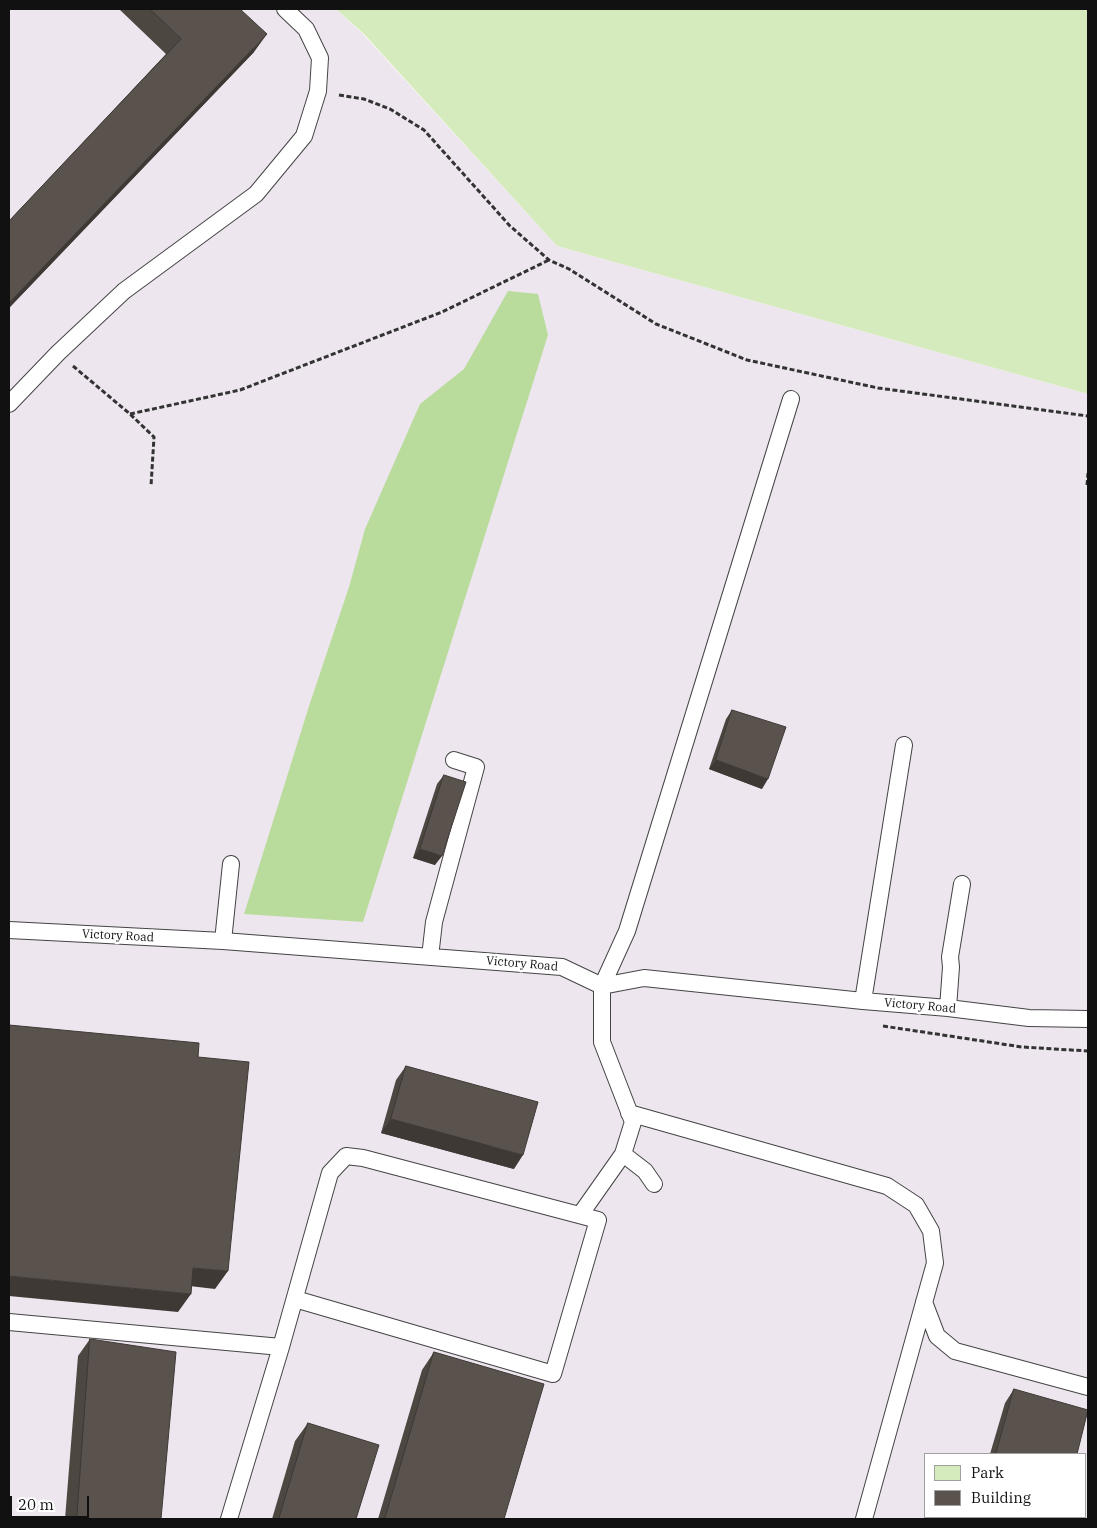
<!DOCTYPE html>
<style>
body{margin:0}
#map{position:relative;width:1097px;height:1528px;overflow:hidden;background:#fffdf5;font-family:"IBM Plex Serif",serif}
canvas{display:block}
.frame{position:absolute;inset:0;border:10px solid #111;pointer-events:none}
.legend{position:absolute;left:924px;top:1453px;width:162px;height:65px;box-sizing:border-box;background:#fff;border:1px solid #a0a0a0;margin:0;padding:6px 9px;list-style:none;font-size:15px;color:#111}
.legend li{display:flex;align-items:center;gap:10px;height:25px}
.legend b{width:25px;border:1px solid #a0a0a0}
.scale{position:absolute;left:10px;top:1496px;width:79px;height:22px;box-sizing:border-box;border:2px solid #111;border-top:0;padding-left:6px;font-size:15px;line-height:18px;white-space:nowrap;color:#111;-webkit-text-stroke:4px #fff;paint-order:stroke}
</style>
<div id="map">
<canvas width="1097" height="1528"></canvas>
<div class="frame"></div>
<ul class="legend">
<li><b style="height:14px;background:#d5ebbd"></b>Park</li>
<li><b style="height:14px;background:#5a524d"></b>Building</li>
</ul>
<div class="scale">20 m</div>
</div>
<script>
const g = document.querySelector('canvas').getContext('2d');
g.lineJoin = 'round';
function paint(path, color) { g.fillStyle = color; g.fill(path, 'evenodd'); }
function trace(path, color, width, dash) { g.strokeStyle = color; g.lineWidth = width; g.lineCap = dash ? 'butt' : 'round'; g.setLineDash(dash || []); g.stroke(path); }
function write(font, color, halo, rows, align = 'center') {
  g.font = font + ' "IBM Plex Serif",serif'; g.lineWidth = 5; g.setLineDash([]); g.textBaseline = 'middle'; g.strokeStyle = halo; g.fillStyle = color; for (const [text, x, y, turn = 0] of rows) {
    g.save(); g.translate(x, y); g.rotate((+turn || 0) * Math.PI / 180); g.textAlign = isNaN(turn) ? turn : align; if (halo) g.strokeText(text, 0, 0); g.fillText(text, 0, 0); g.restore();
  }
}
const industrial = new Path2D(`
 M9,9h327l27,25 194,212 531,148v1125h-1079zM926,1454h160v63h-160z`);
const green = new Path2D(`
 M336,9h752v385l-531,-148 -193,-212z`);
const forest = new Path2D(`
 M508,291l30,3 10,41 -185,587 -119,-8 66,-211 39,-116 16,-58 55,-125 44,-35z`);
const path = new Path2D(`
 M339,95l25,4 26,10 34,21 86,96 39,34 20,9 87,55 91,36 131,28 210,28
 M73,366l57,48 24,23 -3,49
 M130,414l110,-24 202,-78 107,-52
 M1087,485l1,-12
 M883,1026l139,21 66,4`);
const service = new Path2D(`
 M9,404l49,-51 66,-62 132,-97 48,-58 14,-45 2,-33 -14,-29 -21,-20
 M9,930l214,11 339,26 40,19 42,-8 219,23 85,7 81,10 59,1
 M223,941l8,-77
 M430,957l4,-35 42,-155 -22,-7
 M863,1001l41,-256
 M948,1008l3,-41 -1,-10 12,-73
 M629,1113l258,73 29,19 15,26 4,32 -71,256
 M654,1184l-9,-13 -22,-17 10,-32 -31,-80v-56l25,-55 164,-532
 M580,1215l43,-61
 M924,1302l13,34 18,15 133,36
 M9,1322l272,25
 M229,1519l52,-172 49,-174 16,-17 17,2 235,62 -45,154 -258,-75`);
const wall = new Path2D(`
 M119,9h121l14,43 -245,256v-87l157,-167z
 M732,710l30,79 -53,-20 17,-50z
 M444,775l-9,90 -22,-7 24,-74z
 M406,1066l108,103 -133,-36 15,-53z
 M90,1339l71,180h-96l13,-163z
 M434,1352l70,167h-126l44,-149z
 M1014,1389l63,65h-87l15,-51z
 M308,1423l48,96h-84l23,-78z
 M973,1517h86l-1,2h-86z`);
const shadedWall = new Path2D(`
 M267,34l-13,18 -245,256v-5z
 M716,760l52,19 -6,10 -53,-20z
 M420,849l22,7 -7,9 -22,-7z
 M391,1119l132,36 -9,14 -133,-36z
 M193,1268l35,3 -13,18 -34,-4z
 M9,1276l182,18 -13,18 -169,-16z`);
const building = new Path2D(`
 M150,9h90l27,25 -258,269v-82l172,-182z
 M732,710l54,17 -18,52 -52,-19z
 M444,775l22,7 -24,74 -22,-7z
 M9,1025l190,18 -1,14 51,5 -21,209 -35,-3 -2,26 -182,-18z
 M406,1066l132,36 -15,53 -132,-36z
 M90,1339l86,13 -15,167h-84z
 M434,1352l110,32 -40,135h-119z
 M1014,1389l74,21 -11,44h-81z
 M308,1423l71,22 -23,74h-77z
 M979,1517h80l-1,2h-80z`);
const streetNames = [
 ["Victory Road",118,936,3],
 ["Victory Road",522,964,5],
 ["Victory Road",920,1006,5]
];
paint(industrial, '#eee6ef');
paint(green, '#d5ebbd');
paint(forest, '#b9dc9c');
trace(service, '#444', 18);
trace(path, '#333', 3, [5, 2.5]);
trace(service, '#fff', 16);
paint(wall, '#4d4742');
paint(shadedWall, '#3f3936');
paint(building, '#5a524d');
trace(building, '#3f3936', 1);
write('12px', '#111', '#fff', streetNames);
</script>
